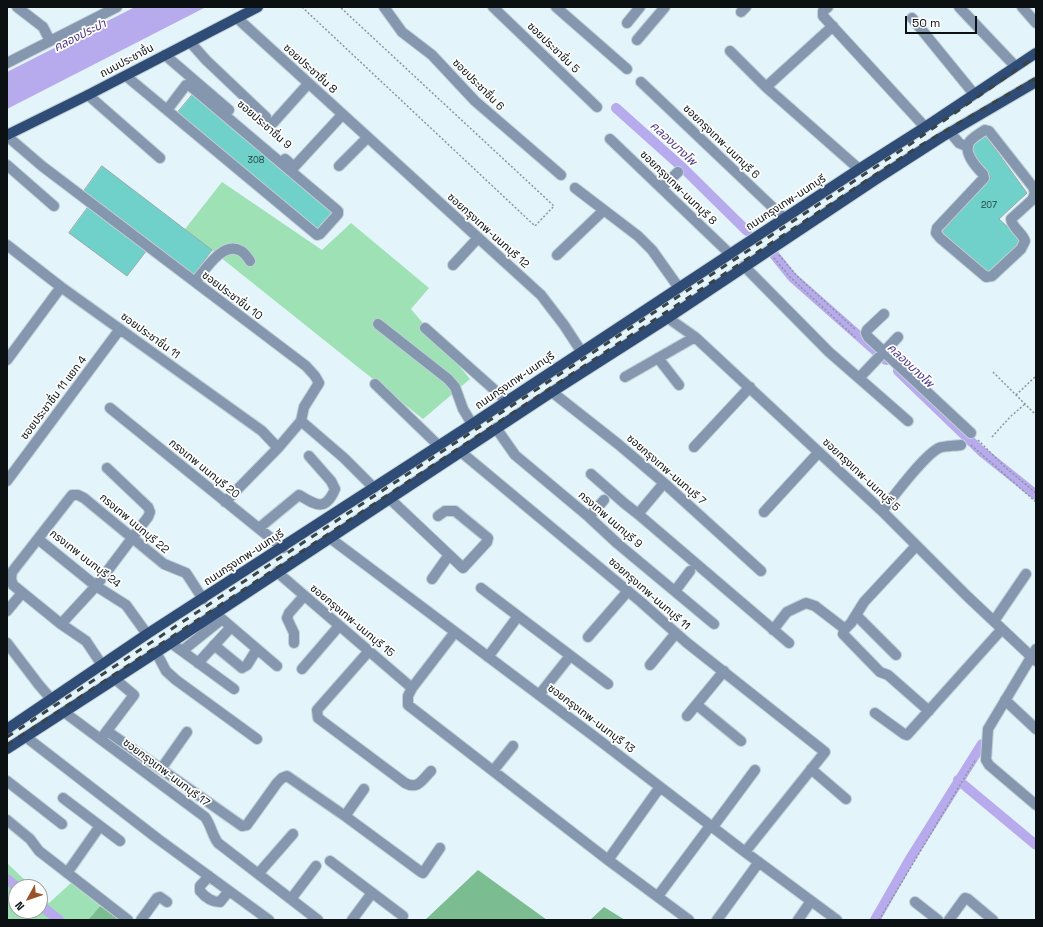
<!DOCTYPE html>
<meta charset="utf-8">
<style>
body{margin:0}
#map{position:relative;width:1043px;height:927px;overflow:hidden;background:#e3f4fa;font-family:"Space Grotesk",sans-serif}
canvas{display:block}
.frame{position:absolute;inset:0;border:8px solid #0b1113;pointer-events:none}
.north{position:absolute;left:8px;top:879px;width:40px;height:40px;box-sizing:border-box;background:#fff;border:1px solid #9da0a1;border-radius:50%;rotate:230deg;font-size:11px;font-weight:700;line-height:16px;text-align:center;color:#0b1113}
.north::after{content:'';display:block;margin:auto;width:14px;height:18px;background:#985328;clip-path:polygon(50% 0,100% 100%,50% 72%,0 100%)}
.scale{position:absolute;left:905px;top:16px;width:72px;height:18px;box-sizing:border-box;border:2px solid #0b1113;border-top:0;padding-left:5px;font-size:12px;line-height:14px;white-space:nowrap;color:#0b1113;-webkit-text-stroke:3px #fff;paint-order:stroke}
</style>
<div id="map">
<canvas width="1043" height="927"></canvas>
<div class="frame"></div>
<div class="north">N</div>
<div class="scale">50 m</div>
</div>
<script>
const g = document.querySelector('canvas').getContext('2d');
g.lineJoin = 'round';
function paint(path, color) { g.fillStyle = color; g.fill(path, 'evenodd'); }
function trace(path, color, width, dash) { g.strokeStyle = color; g.lineWidth = width; g.lineCap = dash ? 'butt' : 'round'; g.setLineDash(dash || []); g.stroke(path); }
function write(font, color, halo, rows, align = 'center') {
  g.font = font + ' "Space Grotesk","Noto Sans Thai",sans-serif'; g.lineWidth = 3.5; g.setLineDash([]); g.textBaseline = 'middle'; g.strokeStyle = halo; g.fillStyle = color; for (const [text, x, y, turn = 0] of rows) {
    g.save(); g.translate(x, y); g.rotate((+turn || 0) * Math.PI / 180); g.textAlign = isNaN(turn) ? turn : align; if (halo) g.strokeText(text, 0, 0); g.fillText(text, 0, 0); g.restore();
  }
}
const green = new Path2D(`
 M222,182l100,68 29,-27 78,65 -18,21 59,70 -47,40 -238,-190z
 M7,863l25,24h-16v24h24v-16l9,8 22,-20 29,23 -12,14h-81z`);
const forest = new Path2D(`
 M478,870l69,50h-122z
 M100,906l21,14h-33z
 M604,907l21,13h-35z`);
const water = new Path2D(`
 M135,7h71l-199,102v-37z`);
const canal = new Path2D(`
 M616,108l67,60 64,63
 M772,252l20,25 94,83
 M898,371l83,80 55,44
 M958,780l78,65
 M7,879l10,8
 M40,905l19,15
 M875,920l35,-61 72,-115`);
const building = new Path2D(`
 M194,93l140,118 -16,19 -140,-118z
 M985,135l42,58 -28,26 22,20 -30,35 -49,-42 49,-55 -21,-29z
 M102,166l110,84 -18,24 -110,-83z
 M89,206l58,44 -20,26 -58,-43z`);
const path = new Path2D(`
 M302,7l233,219 19,-20 -214,-199
 M779,255l18,21 59,54
 M774,258l16,19 67,62
 M993,372l43,43
 M1016,395l20,-19
 M992,437l18,-20 15,-13
 M978,440l28,28 30,25
 M971,445l65,57
 M879,920l84,-140 13,-21`);
const minor = new Path2D(`
 M17,7l26,20 7,14
 M384,7l18,25 30,23 43,46 86,74
 M493,7l104,100
 M556,7l71,62
 M828,7l-5,4v5l102,111
 M959,7l56,59
 M1022,7l14,16
 M741,12l5,-5
 M237,18l304,277 23,30 17,26
 M912,18l62,76
 M627,23l13,-16
 M637,40l28,-33
 M190,42l16,18 60,57
 M730,51l36,36 93,82
 M165,55l64,55
 M7,63l110,-56
 M126,76l191,159 3,-1 18,-20v-3l-149,-126h-3l-19,25
 M641,82l143,136
 M766,87l67,-61
 M88,95l72,63
 M273,123l35,-39
 M985,130l4,1 44,56 2,6 -3,7 -21,19c1,9 11,13 14,22l-4,8 -29,27 -6,1 -46,-39 -4,-5 1,-5 47,-50 -1,-4c-7,-7 -21,-22 -13,-33 4,-4 10,-8 15,-11z
 M950,132l9,11 9,4
 M7,136l35,30 264,200 9,10 4,7 -15,24 -3,14 -23,27 -53,54
 M610,139l120,115
 M285,159l9,8 48,-52
 M7,165l47,41
 M339,166l28,-28
 M575,188l63,48 14,14 27,38
 M661,188l17,-16
 M7,245l54,42 201,144 16,17
 M557,255l47,-45
 M453,265l25,-27
 M744,266l85,86 79,69
 M195,282c10,-12 28,-42 46,-31 4,2 7,7 9,10
 M884,314l-17,16 -1,3 2,4 103,96
 M668,318l27,19 187,174 85,85 69,65
 M378,324l70,55 7,8 8,22 9,15
 M425,328l82,73
 M658,358l21,27
 M7,360l54,-73
 M625,377l70,-40
 M859,378l39,-41
 M375,384l63,61
 M552,392l66,52 46,39 97,88
 M110,408l173,140
 M301,421l43,37 30,30
 M496,428l19,27 74,62 29,27 96,80
 M694,447l56,-60
 M461,452l180,150 45,40 139,110 -80,100
 M591,474l33,29 14,11 151,129
 M7,481l113,-152
 M390,499l73,69 24,-26 1,-4 -33,-27h-10l-7,5
 M882,511c12,-15 42,-56 57,-63 4,-2 16,-2 22,-3
 M764,512l55,-60
 M638,514l26,-31
 M589,517l15,-17
 M259,528l40,-33c16,9 26,18 36,-6l-4,-8 -22,-25
 M330,538l265,199 150,115 92,68
 M38,539l58,47 30,19 21,29
 M916,546l-52,56 -13,21 -6,6 -2,5 37,38 8,3 41,36
 M277,572l135,116
 M432,579l17,-24
 M481,588l127,96
 M675,591l15,-20
 M7,611l15,-18
 M215,613l62,53
 M856,615l40,40
 M994,621l32,-47
 M61,624l35,-38 52,-69 2,-5 -2,-5 -41,-39
 M773,630l14,-18 19,-9 9,3 30,23
 M455,632l-43,56 -4,8v9l200,155 81,60
 M588,637l40,-46
 M7,643l32,42 13,15
 M171,643l63,46
 M294,643v-10l-7,-15 2,-5 15,-17
 M214,645l28,23 5,-3 10,-16
 M1036,649l-48,80 -2,31 3,5 47,40
 M182,651l40,-32
 M369,651l-52,59 1,8 87,65c13,7 17,-3 26,-12
 M156,652l10,19 10,9 81,59
 M488,657l30,-41
 M198,663l33,-36
 M102,665l-16,-24 -25,-17 -48,-39 -2,-6 1,-7 60,-77h6l6,3 80,66 22,9 17,26
 M650,665l26,-32
 M302,669l37,-43
 M539,695l31,-39
 M1005,700l31,29
 M697,705l44,36
 M64,712l141,105c6,8 7,18 13,26l100,77
 M875,713l29,21 3,1 95,-106
 M687,716l37,-45
 M107,731l135,95 5,-1 2,-3 28,-39 5,-5 5,-2 58,40 76,56 2,1 17,-25
 M103,736l31,-41 -19,-16
 M26,737l132,102 111,81
 M161,769l26,-37
 M811,769l35,30
 M493,771l20,-25
 M7,781l55,43
 M63,798l57,43
 M345,816l19,-27
 M7,820l23,19 9,12 89,69
 M712,828l43,-58
 M608,860l52,-73
 M330,861l73,55
 M67,873l33,-47
 M258,874l35,-40
 M209,876l-9,10v5c5,6 12,11 20,11l9,-11
 M658,896l52,-70
 M291,899l25,-33
 M915,902l23,18
 M141,920l16,-22 3,-1 7,5
 M352,920l20,-27
 M717,920l42,-58
 M798,920l13,-19
 M949,920l16,-22 3,1 25,21`);
const major = new Path2D(`
 M7,135l81,-40 170,-88
 M7,729l140,-95 325,-210 387,-255 66,-42 111,-74
 M7,749l164,-106 381,-251 116,-74 207,-138 67,-43 94,-55`);
const rail = new Path2D(`
 M7,737l905,-594 124,-87
 M7,745l909,-597 120,-70`);
const numberNames = [
 ["308",256,161],
 ["207",989,206]
];
const streetNames = [
 ["ซอยประชาชื่น 5",553,48,44],
 ["ถนนประชาชื่น",127,61,-28],
 ["ซอยประชาชื่น 8",310,69,42],
 ["ซอยประชาชื่น 6",478,85,45],
 ["ซอยประชาชื่น 9",264,125,41],
 ["ซอยกรุงเทพ-นนทบุรี 6",721,142,44],
 ["ซอยกรุงเทพ-นนทบุรี 8",678,188,44],
 ["ถนนกรุงเทพ-นนทบุรี",786,203,-33],
 ["ซอยกรุงเทพ-นนทบุรี 12",488,231,42],
 ["ซอยประชาชื่น 10",232,296,37],
 ["ซอยประชาชื่น 11",150,336,36],
 ["ถนนกรุงเทพ-นนทบุรี",515,381,-34],
 ["ซอยประชาชื่น 11 แยก 4",54,398,-53],
 ["กรงเทพ นนทบุรี 20",204,469,39],
 ["ซอยกรุงเทพ-นนทบุรี 7",666,470,41],
 ["ซอยกรุงเทพ-นนทบุรี 5",861,475,43],
 ["กรงเทพ นนทบุรี 9",610,520,41],
 ["กรงเทพ นนทบุรี 22",134,524,40],
 ["ถนนกรุงเทพ-นนทบุรี",244,558,-33],
 ["กรงเทพ นนทบุรี 24",85,559,38],
 ["ซอยกรุงเทพ-นนทบุรี 11",649,594,41],
 ["ซอยกรุงเทพ-นนทบุรี 15",352,621,40],
 ["ซอยกรุงเทพ-นนทบุรี 13",591,719,37],
 ["ซอยกรุงเทพ-นนทบุรี 17",166,773,37]
];
const waterNames = [
 ["คลองประปา",80,36,-27],
 ["คลองบางโพ",673,144,43],
 ["คลองบางโพ",910,366,43]
];
paint(green, '#9ee1b4');
paint(forest, '#7bbd91');
paint(water, '#b8abed');
trace(canal, '#b8abed', 10);
paint(building, '#6fd1c9');
trace(building, '#99aaa8', 1);
trace(minor, '#c0d0d5', 12);
trace(major, '#c0d0d5', 12);
trace(path, '#8a969a', 1.5, [2, 2]);
trace(minor, '#8596af', 10);
trace(major, '#2f4c76', 10);
trace(rail, '#3a4346', 3, [7, 7]);
write('9px', '#244140', null, numberNames);
write('11px', '#0b1113', '#fff', streetNames);
write('italic 12px', '#4d3884', '#fff', waterNames);
</script>
